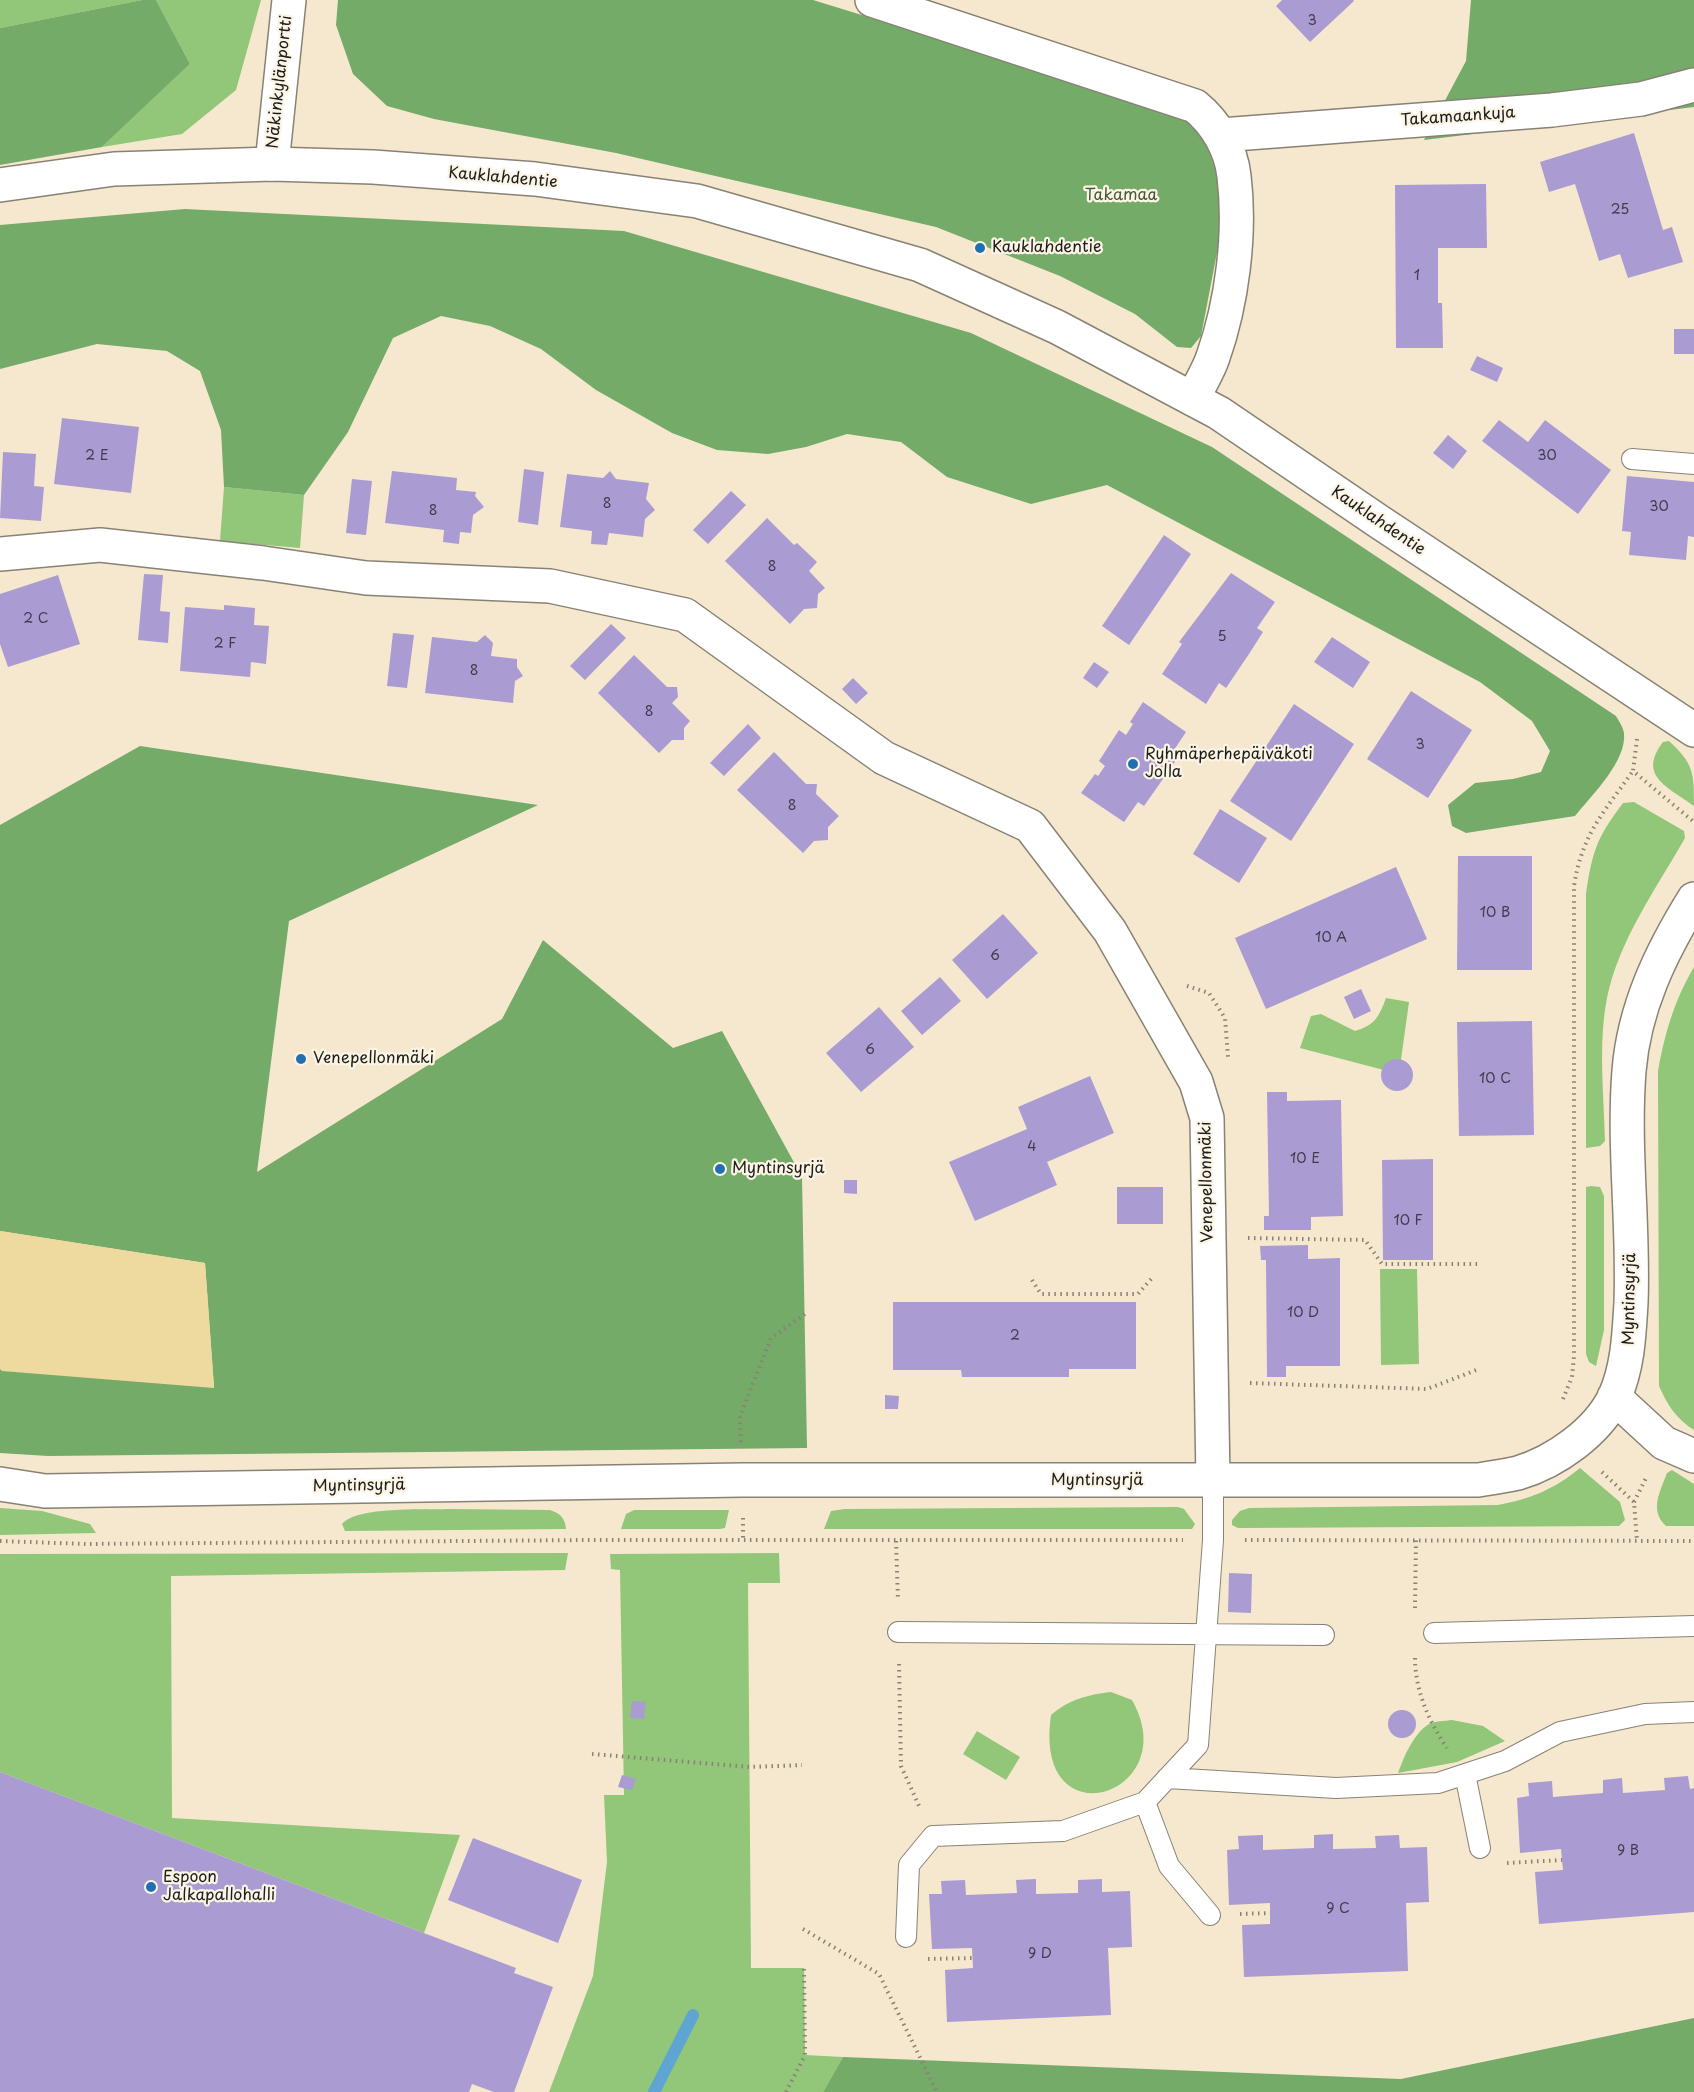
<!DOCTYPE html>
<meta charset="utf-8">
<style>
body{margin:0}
canvas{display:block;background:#f5e8ce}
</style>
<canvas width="1694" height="2092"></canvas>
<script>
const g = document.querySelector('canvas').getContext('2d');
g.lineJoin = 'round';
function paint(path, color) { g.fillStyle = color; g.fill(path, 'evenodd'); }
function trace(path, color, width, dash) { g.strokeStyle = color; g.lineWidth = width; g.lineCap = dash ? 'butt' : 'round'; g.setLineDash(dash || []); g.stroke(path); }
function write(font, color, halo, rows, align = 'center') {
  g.font = font + ' "Playpen Sans",sans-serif'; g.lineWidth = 4.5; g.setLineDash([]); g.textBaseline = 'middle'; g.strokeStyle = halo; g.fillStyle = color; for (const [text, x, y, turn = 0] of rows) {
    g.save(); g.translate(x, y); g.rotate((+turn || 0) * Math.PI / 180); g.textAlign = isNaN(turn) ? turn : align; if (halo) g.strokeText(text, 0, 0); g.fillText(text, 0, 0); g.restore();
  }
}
const green = new Path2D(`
 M0,0h142l-142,28z
 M156,0h105l-25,90 -54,44 -80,13 88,-83z
 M224,487l80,8 -4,53 -80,-7z
 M1669,741c25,23 25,32 25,65 -26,-19 -57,-30 -31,-64z
 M1634,802l50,29 1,7c-29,51 -66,102 -78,160 -9,46 -3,97 -2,143l-5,5 -14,2v-254c6,-42 11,-57 37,-91z
 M1694,967v463c-18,-11 -27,-26 -35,-44l-1,-315c7,-38 16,-70 36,-104z
 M1386,998l23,4 -10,72 -99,-26 11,-32 10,-2 34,17c20,-6 24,-14 31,-33z
 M1591,1186l9,1 4,9v134l-8,36 -7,-4 -3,-8v-167z
 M1380,1269h37l2,95 -38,1z
 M1580,1468l40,34 5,18 -6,6 -381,2 -6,-3v-5l8,-9 9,-3 249,-3c32,-6 57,-16 82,-37z
 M1672,1470l22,14v42h-28c-17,-16 -6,-34 1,-53z
 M1178,1507l6,2 11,15 -3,5h-368l7,-18 14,-2z
 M0,1508l42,3 48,13 6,9 -96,2z
 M449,1509l101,1c11,4 15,8 16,19l-221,2 -3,-7c15,-18 83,-14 107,-15z
 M634,1510h95l-4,18 -5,1h-99l5,-15z
 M568,1553l-3,17 -394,6 1,242 288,17 -36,98 -424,-161v-218z
 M779,1553l1,30h-32l3,385h53l1,87 38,2 -20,35h-274l44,-116 14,-114 -3,-67h20l-4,-225 -9,-1 -1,-15z
 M1111,1692l21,8c54,95 -100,144 -81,15 19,-16 36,-20 60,-23z
 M1452,1720l31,6 22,15 -48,21 -59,11c6,-16 15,-39 31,-49 5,-3 16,-3 23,-4z
 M977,1731l43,26 -14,23 -43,-26z`);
const forest = new Path2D(`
 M142,0h14l34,64 -88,83 -102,18v-137z
 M338,0h475l367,113 27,29 12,40v60l-18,94 -10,12 -14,-1 -42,-33 -75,-38 -124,-49 -320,-74 -182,-34 -47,-13 -34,-32 -17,-49z
 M1471,0h223v107l-270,33 42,-79z
 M185,209l439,22 347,102 241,114 404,269c3,5 7,11 8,17 3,28 -32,62 -49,83l-109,17 -14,-7 -4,-21 27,-22 38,-4 28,-7 9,-21 -18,-30 -52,-39 -373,-197 -76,19 -84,-27 -46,-35 -54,-8 -41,13 -38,7 -51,-4 -45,-17 -76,-43 -55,-41 -51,-23 -49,-10 -48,22 -45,94 -44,63 -80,-8 -3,-57 -21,-59 -33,-20 -70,-7 -97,25v-144z
 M140,746l398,59 -249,116 -32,251 245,-153 41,-79 130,108 49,-17 80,146 5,271 -759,8 -48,-3v-84l214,18 -9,-124 -205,-32v-406z
 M1694,2018v74h-871l20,-35 558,22z`);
const sand = new Path2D(`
 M0,1231l205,32 9,125 -212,-17 -2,-2z`);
const stream = new Path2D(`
 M654,2092l39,-77`);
const building = new Path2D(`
 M1282,0h71l1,1 -44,41 -34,-36z
 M1634,133l29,97 9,-3 11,35 -55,16 -8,-24 -21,7 -24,-77 -26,8 -9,-30z
 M1486,184l1,64h-49v55h4l1,45h-47l-1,-163z
 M1674,329h20v25h-20z
 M1477,356l26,12 -6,14 -27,-12z
 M62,418l77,9 -8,66 -77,-9z
 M1499,420l29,22 17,-22 66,50 -33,44 -96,-73z
 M1448,435l19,16 -14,18 -20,-16z
 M3,452l33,2 -2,32 10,1 -3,34 -41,-3z
 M524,469l20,3 -6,53 -20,-3z
 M392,471l65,7 -1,12 20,2 -1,4 9,11 -11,8 -2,18 -11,-1 -1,12 -16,-2 1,-12 -59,-7z
 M610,471l6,8 33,4 -3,16 9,11 -10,9 -2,18 -34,-4 -2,12 -16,-1 1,-13 -32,-4 7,-53 36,4z
 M1627,476l67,6v55l-6,-1 -2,24 -57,-5 2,-23 -9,-1z
 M352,479l20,2 -6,54 -20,-2z
 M731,491l15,14 -38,39 -15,-14z
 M767,518l27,27 3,-2 20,19 -8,9 16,17 -7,6 -1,14 -13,1 -14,15 -65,-63z
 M1164,535l27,19 -62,91 -27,-19z
 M1231,573l44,29 -18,26 6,4 -14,22 -23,34 -7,-5 -13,21 -44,-30 20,-30 -3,-2z
 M144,574l19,1 -3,36 10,1 -2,31 -30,-3z
 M58,575l22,69 -72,23 -8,-23v-50z
 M224,605l31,3 -1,17 15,1 -3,38 -15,-2 -1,15 -70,-6 5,-64 39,3z
 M611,624l15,14 -41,42 -15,-14z
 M393,633l21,2 -7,53 -20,-2z
 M485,635l8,8 -2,13 26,3v8l6,9 -8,5 -2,22 -88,-10 7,-56 45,5z
 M1332,637l38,25 -17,26 -39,-26z
 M634,655l33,32h10l1,10 -6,6 18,18 -6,7v12h-12l-13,13 -61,-60z
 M1094,662l15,10 -12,16 -14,-10z
 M853,678l15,15 -12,11 -14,-15z
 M1411,691l61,39 -44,68 -61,-39z
 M1143,702l43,30 -14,21 6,4 -8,12 -26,37 -6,-4 -14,20 -43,-29 14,-19 3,2 7,-10 -6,-5 20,-31 7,5 7,-11 -3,-2z
 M1294,704l60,40 -63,97 -61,-40z
 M748,724l13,14 -37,38 -14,-13z
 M774,752l32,32h11l-1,10 23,22 -11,11v13l-14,1 -11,12 -66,-63z
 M1220,809l47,29 -28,45 -46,-29z
 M1458,856h74v114h-75z
 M1396,867l31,72 -161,70 -31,-71z
 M1003,914l35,39 -51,46 -35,-39z
 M940,977l21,24 -39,34 -21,-24z
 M1361,989l10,22 -17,8 -10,-22z
 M879,1007l35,40 -53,45 -35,-39z
 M1532,1021l2,114 -75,1 -2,-114z
 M1381 1075a16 16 0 1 1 32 0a16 16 0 1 1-32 0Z
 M1090,1076l24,57 -67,29 10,23 -82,36 -26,-59 78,-33 -9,-22z
 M1267,1092h20v9l54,-1 2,116 -32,1v13h-47v-14h5z
 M1433,1159v101h-50l-1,-100z
 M844,1180h13v14l-13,-1z
 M1117,1187h46v37h-46z
 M1308,1245v14l32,-1v108h-54v11h-19l-1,-117h-5l-1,-14z
 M893,1302h243v67h-67v8h-107l-1,-7h-68z
 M885,1395l14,1 -1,13h-13z
 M1229,1573l23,1 -1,39 -23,-1z
 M632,1701l14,1 -2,17 -14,-1z
 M1388 1724a14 14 0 1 1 28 0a14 14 0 1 1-28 0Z
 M0,1772l516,196 -2,5 39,14 -39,105h-20l-22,-8 -3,8h-469z
 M622,1775l14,4 -4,11 -14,-3z
 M1688,1776l2,13 4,-1v124l-155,12 -4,-52 28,-2 -2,-21 -41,4 -3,-55 12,-2 -1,-13 24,-2 1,16 50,-4v-13l19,-2 1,15 42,-3 -1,-12z
 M1333,1834v15l43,-1 -1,-12 24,-1 1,13 27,-1 2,55 -23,1 2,68 -164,6 -2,-52 28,-1v-21l-41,2 -2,-55 12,-1 -1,-13 25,-1v15l51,-2v-13z
 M473,1838l109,42 -24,63 -110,-43z
 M1036,1879v15l42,-1v-13l24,-1v13l28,-1 2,56 -24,1 3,67 -164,7 -2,-52 28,-2 -1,-20 -40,1 -3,-55h13l-1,-13 24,-1 1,15 51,-2 -1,-13z`);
const path = new Path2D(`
 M1637,739l-4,32 61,51
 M1187,986l22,7 16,25 3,39
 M1248,1238l117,2 17,24h96
 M1032,1280l9,14h97l14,-16
 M1250,1383l177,6 52,-20
 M1563,1399l9,-22 2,-21v-470c8,-52 30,-74 59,-115
 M741,1442l-1,-26 31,-78 34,-24
 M1602,1472l32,30 3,39
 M1634,1502l13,-26
 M743,1518v22
 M1245,1540l449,1
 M0,1541l86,3 503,-4h594
 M896,1541l2,59
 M1415,1608l1,-68
 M1415,1658c0,32 14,64 32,90
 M899,1664l2,102 19,42
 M592,1754l158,13 52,-2
 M1507,1863l55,-3
 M1240,1914l30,-1
 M803,1929l76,45 58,118
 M928,1959l45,-1
 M786,2092l19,-37 -1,-87`);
const service = new Path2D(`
 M1632,459l62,5
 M898,1632l426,3
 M1434,1633l260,-7
 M1465,1774l15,74
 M1167,1778l169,10 102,-5 67,-22 55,-29 85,-18 49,-2
 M1145,1802l24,64 41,49
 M906,1937l3,-72 24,-29 130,-5 82,-29 53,-57 15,-205v-59`);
const minor = new Path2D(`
 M872,0l323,106c21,17 36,43 39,70 7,58 -2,127 -21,181 -5,15 -14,28 -20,42
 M1221,135l331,-25 89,-11 53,-14
 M272,164l17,-164
 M0,554l100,-9 163,18 103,15 184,8 135,29 199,143 146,68 80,105 86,151 11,36 6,363
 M1614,1397l50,46 30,13
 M0,1484l45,7 697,-11h736c13,-2 27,-4 40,-7 37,-11 80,-41 97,-77 13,-30 14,-61 16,-93 3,-77 -8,-155 -2,-232 5,-63 32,-119 65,-172`);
const tertiary = new Path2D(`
 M0,185l114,-16 158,-5 101,3 162,12 162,22 223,64 137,62 162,86 159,108 316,209`);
const markers = [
 [980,248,6,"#1f6fb2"],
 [1133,764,6,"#1f6fb2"],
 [301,1059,6,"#1f6fb2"],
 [720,1169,6,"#1f6fb2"],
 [151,1887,6,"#1f6fb2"]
];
const numberNames = [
 ["3",1312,21],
 ["25",1620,210],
 ["1",1417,276],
 ["2 E",97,456],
 ["30",1547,456],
 ["8",607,504],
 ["30",1659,507],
 ["8",433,511],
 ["8",772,567],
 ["2 C",36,619],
 ["5",1222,637],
 ["2 F",225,644],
 ["8",474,671],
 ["8",649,712],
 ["3",1420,745],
 ["8",792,806],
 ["10 B",1495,913],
 ["10 A",1331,938],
 ["6",995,956],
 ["6",870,1050],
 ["10 C",1495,1079],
 ["4",1032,1147],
 ["10 E",1305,1159],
 ["10 F",1408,1221],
 ["10 D",1303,1313],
 ["2",1015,1336],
 ["9 B",1628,1851],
 ["9 C",1338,1909],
 ["9 D",1040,1954]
];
const streetNames = [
 ["Näkinkylänportti",280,82,-84],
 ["Takamaankuja",1458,117,-4],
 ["Kauklahdentie",503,178,5],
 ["Kauklahdentie",1378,521,34],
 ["Venepellonmäki",1207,1182,-91],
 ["Myntinsyrjä",1630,1299,-89],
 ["Myntinsyrjä",1097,1481],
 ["Myntinsyrjä",359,1486,-1]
];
const parkNames = [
 ["Takamaa",1121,196]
];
const poiNames = [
 ["Kauklahdentie",992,248],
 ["Ryhmäperhepäiväkoti",1145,755],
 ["Jolla",1145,773],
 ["Venepellonmäki",313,1059],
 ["Myntinsyrjä",732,1169],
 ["Espoon",163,1878],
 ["Jalkapallohalli",163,1896]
];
paint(green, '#92c678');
paint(forest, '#75ab68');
paint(sand, '#eeda9e');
trace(stream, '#5fa5d4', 12);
paint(building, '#ab9bd3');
trace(service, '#888275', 22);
trace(minor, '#888275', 36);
trace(tertiary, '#888275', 36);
trace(path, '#888275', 4, [1.5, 4.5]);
trace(service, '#fff', 20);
trace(minor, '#fff', 33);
trace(tertiary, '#fff', 33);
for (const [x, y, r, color] of markers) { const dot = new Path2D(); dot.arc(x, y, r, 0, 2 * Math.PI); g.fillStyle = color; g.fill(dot); trace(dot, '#fcf5e5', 2); }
write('14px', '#403c4a', null, numberNames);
write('16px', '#1c1c1c', '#fcf5e5', streetNames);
write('16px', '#45583c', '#fcf5e5', parkNames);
write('16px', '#1c1c1c', '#fcf5e5', poiNames, 'left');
</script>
